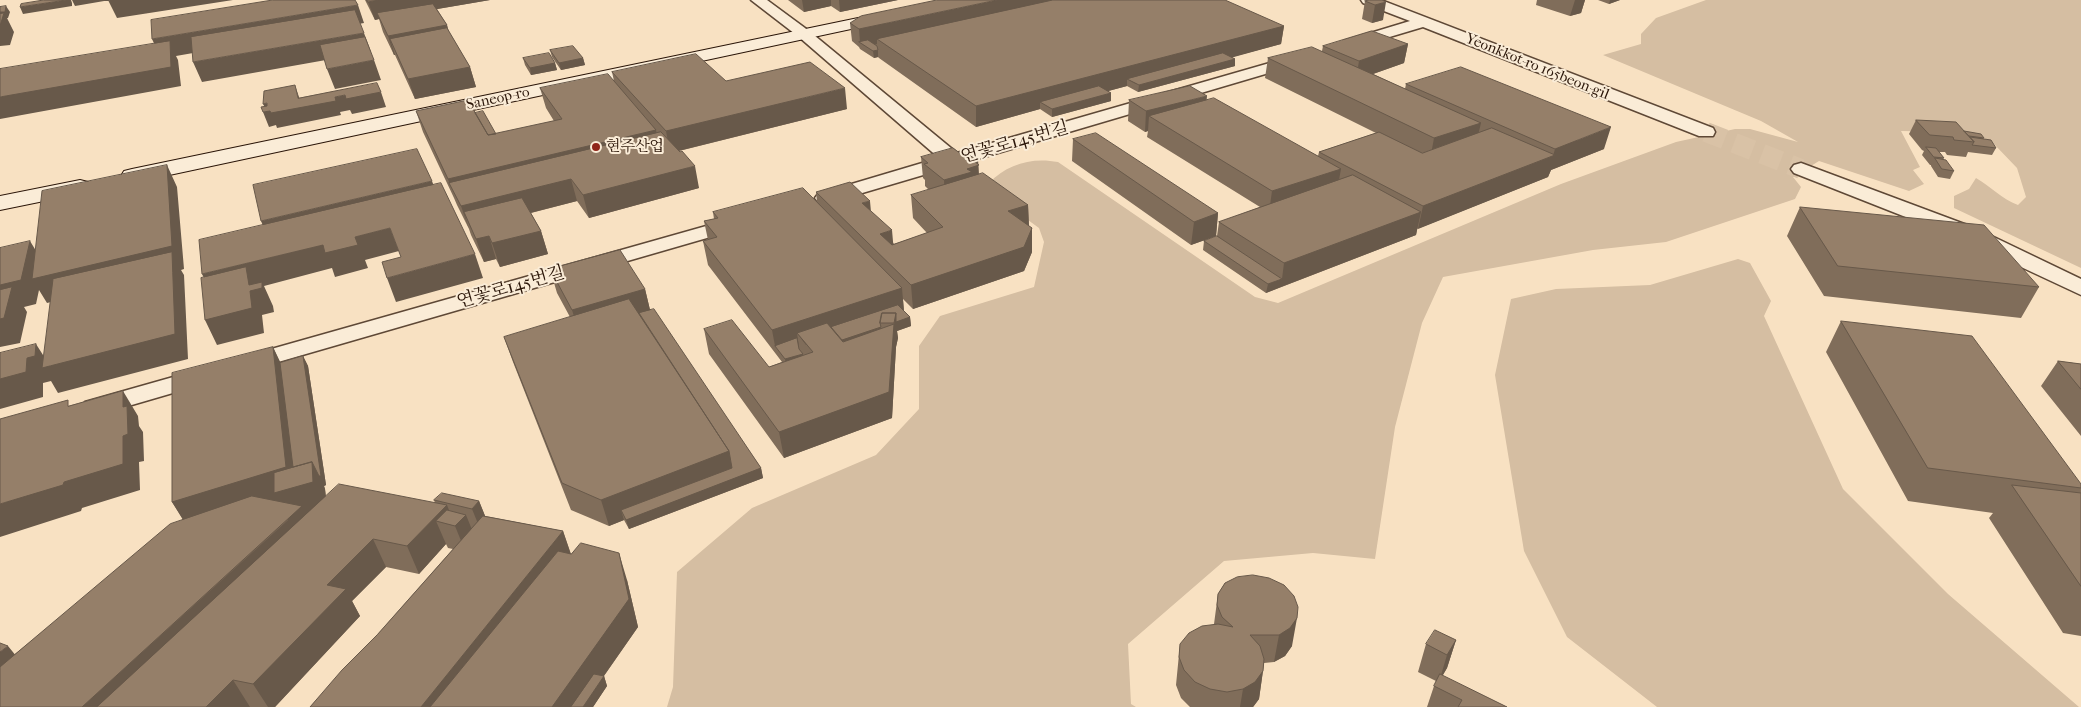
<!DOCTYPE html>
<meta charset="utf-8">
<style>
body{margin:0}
canvas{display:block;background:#f8e1c2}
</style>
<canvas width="2081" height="707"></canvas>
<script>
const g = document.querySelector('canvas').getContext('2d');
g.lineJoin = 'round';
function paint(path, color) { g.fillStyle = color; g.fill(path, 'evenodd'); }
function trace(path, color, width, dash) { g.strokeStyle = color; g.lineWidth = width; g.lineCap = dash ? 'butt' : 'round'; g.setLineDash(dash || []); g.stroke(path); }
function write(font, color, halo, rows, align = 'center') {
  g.font = font + ' "IM FELL French Canon","Noto Serif KR",serif'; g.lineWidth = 4; g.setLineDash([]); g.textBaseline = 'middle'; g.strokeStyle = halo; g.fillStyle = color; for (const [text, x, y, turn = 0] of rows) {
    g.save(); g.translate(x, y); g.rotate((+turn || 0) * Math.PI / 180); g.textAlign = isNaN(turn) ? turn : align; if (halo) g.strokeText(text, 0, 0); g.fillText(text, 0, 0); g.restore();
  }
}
const green = new Path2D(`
 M1706,0h375v268l-127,-60v-12l15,-7 7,-11c14,8 26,21 42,27l8,-8 -9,-29 -24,-25 -46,-11 -46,-1 19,36 -7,3 11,14 -15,7 -90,-30 -26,16 8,10 -6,12 -129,43 -73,8 -150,27 -21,46 -27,104 -20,132 -62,-6 -89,8 -96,83 3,60 5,3h-469l6,-20 4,-115 75,-64 124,-53 43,-46v-63l21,-30 94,-29 10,-45 -5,-14 -40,-29 -10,-16c18,-19 43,-26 69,-21l197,135 23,6 283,-119 115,-42 59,-13h15l48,13 -37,-21 -158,-66 38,-11v-10l15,-16z
 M1738,259l12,4 21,38 -7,15 79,173 105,105 131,113h-422l-90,-70 -43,-86 -29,-176 16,-76 45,-10 94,-4z`);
const streetTunnel = new Path2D(`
 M1706,132l95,37`);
const street = new Path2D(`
 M751,0h16l42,31 148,122 337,-97 6,-2 8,5 -2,3 -481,142 -7,-2 -3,-4 3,-4 121,-36 -140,-121z
 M1361,0h20l332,128 2,4 -2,4h-14l-276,-109 -67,20h-12l-2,-3 2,-3 66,-20 -47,-18z
 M1801,163l174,65 106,51v16l-122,-57 -165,-65 -3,-4 3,-4z
 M738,217l7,2 4,4 -4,4 -491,142 -9,3 -9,-3 -4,-5 4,-5z
 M205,368l9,3 4,5 -4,5 -120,35 -9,-2 -4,-6 4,-6z`);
const secondary = new Path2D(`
 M887,12l6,2 2,3 -2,3 -761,163 -8,-2 -3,-5 3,-5 8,-2z
 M80,180l8,2 3,5 -3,5 -88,18v-14z`);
const wall = new Path2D(`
 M365,0h125l-53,9 10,16 1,5 22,37 6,20 -61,12 -20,-44h-1l-11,-23 -4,-13 -4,1z
 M788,0h110l-58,12 -9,-6 -27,6z
 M1382,0l1,20 -11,3 -10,-4 3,-18z
 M1537,0h48l-4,13 -11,3 -34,-11z
 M1598,0h22l-11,4z
 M850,23l434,3 -3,18 -49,13 3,2v7l-97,26 -11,-6 -19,5 3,2v8l-59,16 -12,-8 -64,18 -97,-69 -1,-1 -4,1 -14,-9 -1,-2 -7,-6z
 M1408,44l-4,19 -31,11 32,15 1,-5 198,65 -53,21 -3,7 -131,52 -1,6 -150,58 -63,-43 1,-9 13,-5 2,-14 41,-15 -113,-70 1,-6 -3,1 -17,-11 1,-21h78l111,56 1,-4 57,-19 -111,-55 3,-20 54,-7 1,-5z
 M550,50l33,8 2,7 -24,5 -9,-13z
 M523,58l32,5 2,7 -26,5 -6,-10z
 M612,72l114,9 121,28 -168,42 20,37 -110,30 -12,-17 -46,12 10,18 7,23 -48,13 -4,-8 -12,3 -13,-27 -2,-6 -12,-24 -3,-7 -31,-66 -7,-21 59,2 21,21 58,-13 -8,-13 -6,-20 74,-7z
 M1916,120l48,11 20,7 -1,1 13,9 -4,7 -24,-3 -2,5 -19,-2 -2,-3h-6l5,6 -1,1 11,12 -4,8 -12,-2 -7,-11v-1h-1l-8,-10 2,-4 -2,-1 -13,-16z
 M1073,139l145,74 -2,23 -25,9 -119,-84z
 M961,154l17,6 1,14 49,31 1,21 3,2v24l-8,19 -111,38 -10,-10 1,12 6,6 1,9 -14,5 1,7 -2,9 -4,71 -108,40 -75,-104 -5,-25 65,38 13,-5 -74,-97 -5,-24 5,-1 -4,-19 10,-2 -1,-7 104,-10 -1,-10 55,19 23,33 33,-11 -14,-15 -2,-23 18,-5 -4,-4v-6l-2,-2 -2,-21z
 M1800,207l239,80 -18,31 -197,-22 -37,-60z
 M550,269l95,20 5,21 111,158 2,10 -134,51 -5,-9 -15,6 -38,-16 -58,-148 -9,-25 66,-20 -13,-24z
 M1841,321l240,163v152l-18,-3 -74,-115 4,-5 -85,-12 -82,-149z
 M273,347l7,16 23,-7 5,10 18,119 -2,1 1,3 1,8 109,6 -1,-3 45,1 6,15 78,15 8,23 56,26 11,47 -34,49 3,10 -14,21h-283l67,-72 76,-86 -5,-1 -2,-4 -27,30 -33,-7 -34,34 8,15 -85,91h-275l15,-53 168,-135 -11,-17z
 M2058,361l23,3v72l-40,-50z
 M1225,583l67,63 -7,10 -11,6 -10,1 -5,36 -6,8h-63l-9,-9 -5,-13 4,-41 34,-20 4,-30z
 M1456,640l-9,28 -5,8 65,31h-80l7,-21 2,-5 -18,-9 8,-28z`);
const shadedWall = new Path2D(`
 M66,0h5l1,3v3l-49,8 -3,-7z
 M72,0h38l-35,6z
 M108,0h125l-116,18z
 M379,0h111l-111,19 -2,-6 2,6 -4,1 -7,-18z
 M802,0h29v6l-27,6z
 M839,0h59l-58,12z
 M997,0h83l-203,39v5l-10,3 -7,-4 -1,-14z
 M1575,0h10l-4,13 -11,3z
 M1610,0h10l-11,4z
 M1386,2l-3,18 -11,3 3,-18z
 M358,5l6,18 -188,33 2,4 3,26 -181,33v-22l161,-39 -9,-19z
 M6,6l4,6 -2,6h-1l7,14 -4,13 -10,1v-34z
 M447,25l5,19 -62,-5 5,16h-1l-6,-19z
 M1284,26l-3,18 -145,40 -9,-5v7l-78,21 -9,-5v7l-64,18v-21z
 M364,33l7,19 -169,30 -9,-20z
 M1408,44l-4,19 -48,17 3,-19z
 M878,50v7l-4,1 -1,-7z
 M583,58l2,7 -24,5 -2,-7z
 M1235,59v7l-97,26 1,-7z
 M374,60l7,20 -46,9 -8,-20z
 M555,63l2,7 -26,5 -1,-7z
 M470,67l6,20 -61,12 -7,-20z
 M295,85l5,15 35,-3 10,-2 36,-3 5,15 -34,7 -2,-4 -10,2 1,3 -64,13 -1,-3 -7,2 -6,-15 4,-1 -4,-7 35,-6z
 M845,88l2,21 -177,44 -4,-22z
 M1111,93v8l-59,16v-8z
 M1207,96l-2,21 -56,-1 -1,15 -3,1 1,-21z
 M1481,123l-5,21 -46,16 4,-22z
 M1611,127l-7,22 -53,21 -3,7 -130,52 5,-23 130,-50 2,-7z
 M656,130l4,22 -210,33 -2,-6z
 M978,160l1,27 -34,15 -1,-22 23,-11 7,-8z
 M167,165l10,22 7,82 -3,1 3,5 4,84 -130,34 -7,-12 -8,2v14l-43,12v-30l27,-21 9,-14 14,22 123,-94 -126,31 -8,-13 -3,14 -12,3 3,5 -7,31 -20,4v-62l30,-44 14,23z
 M695,166l4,22 -110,30 -6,-23z
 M1341,169l-4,22 -68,22 3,-22z
 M571,179l6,22 -106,27 -7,-16 5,17 -8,-23z
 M432,181l8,22 -169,41 -10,-23z
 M870,201l2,22 -10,-20z
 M1028,205l1,23 -21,-17z
 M1421,212l-5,23 -135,52 3,-24z
 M1218,213l-2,23 -25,9 3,-23z
 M390,228l9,23 -34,9 3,8 -33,9 -3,-9 -68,18 9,20 1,6 -12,3 2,18 -47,12 -12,-25 9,-22 -12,-24z
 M1032,228v24l-8,19 -111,38 -2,-24z
 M892,230l2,23 -12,4 -2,-23z
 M541,231l7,23 -48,13 -8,-24z
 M489,236l7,23 -12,3 -8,-23z
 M475,254l8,24 -87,24 -9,-24z
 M1282,279l-1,8 -15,6 2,-9z
 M902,288l2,24 6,5 1,9 -14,5 1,7 -2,9 -4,71 -108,40 -5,-26 115,-107 1,-10 -89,30 -9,-12 2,14 -24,-1 -3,-16z
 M645,289l6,25 -71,21 -8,-25z
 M881,327v9l-49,7z
 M273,347l12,25 18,-16 5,10 18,119 -2,1 1,3 2,20 -194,198h-51l206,-187 -11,-19 -89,27 -16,-26z
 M803,354l1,9 -17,6 -2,-10z
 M123,391l15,25 1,10 4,6 1,29 -5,1 1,28 -58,18 -1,3 -81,26v-33l64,-22 59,-75z
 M729,451l32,17 2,10 -134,51 -3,-9 -5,-10 3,10 -15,6 -8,-26z
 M479,501l11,27 -7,8 -11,-27z
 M447,505l8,21 11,-11 11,27 -11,11 -11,-27 -19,-5 10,23 -27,30 -12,-28z
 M563,531l9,27 -116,149h-35z
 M373,539l13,28 -34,34 8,15 -85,91h-7l-15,-23 74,-99z
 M619,553l8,27 11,47 -56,80h-30z
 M1297,618l-5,28 -7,10 -11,6 5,-27z
 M1456,640l-9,28 -8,14 8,-27z
 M8,646l22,27 -30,27v-48z
 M1263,671l-4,28 -6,8h-13l3,-18z
 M604,676l3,10 -14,21h-10z
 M233,680l17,27h-44z`);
const building = new Path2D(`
 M44,0h22l-46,7 1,-3z
 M273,0h82l3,5 -206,34 -1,-19z
 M367,0h12l-11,2z
 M937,0h60l-138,29 -9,-6 11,-7z
 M1053,0h172l59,26 -308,80 -99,-67z
 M1370,0h12l4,2 -11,3 -10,-4z
 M433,4l14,21 -59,11 -11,-23z
 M6,6l-1,6h-5v-5z
 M355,10l9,23 -171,29 -2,-25z
 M4,13l-4,13v-12z
 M447,28l23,39 -62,12 -18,-40z
 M1372,31l36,13 -49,17 -36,-15z
 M365,37l9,23 -47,9 -7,-24z
 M868,40l9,6 1,4 -5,1 -14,-9z
 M170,41l1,26 -171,30v-28z
 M573,46l10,12 -24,5 -9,-13z
 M1312,47l169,76 -47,15 -166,-80z
 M549,53l6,10 -25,5 -7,-10z
 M1223,53l12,6 -96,26 -12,-6z
 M696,54l30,27 84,-19 35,26 -179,43 -54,-59z
 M1461,67l150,60 -56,22 -149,-65z
 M608,74l48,56 -208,49 -32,-68 52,-11 20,35 74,-16 -22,-31z
 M377,83l4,9 -35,7 -1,-4 -10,2 1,4 -65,12 -1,-2 -7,1 -2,-5 6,-1v-3l-4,1 1,-13 31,-6 3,13z
 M1099,86l12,7 -59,16 -12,-7z
 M1190,86l17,10 -61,15 -17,-11z
 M1214,98l127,71 -69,22 -123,-75z
 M483,111l13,23 -8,1 -13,-22z
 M1916,120l40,2 18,20 -20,-2 -1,-3 -23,-2z
 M1492,128l63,27 -132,51 -104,-54 60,-20 43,21z
 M1964,131l17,3 3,4 -15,-2z
 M661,132l19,20 2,-1 13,15 -112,29 -12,-16 -110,27 -12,-23z
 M1096,133l122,80 -24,9 -121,-83z
 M1970,137l21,3 5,8 -24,-3 2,-3z
 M1926,147l10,1 8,10 -10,-1z
 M953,148l8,6 4,-1 13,7 -4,1 5,4 -12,4 5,3 -28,8 -20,-16 4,-1 -7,-6z
 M417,149l15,32 -171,40 -8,-36z
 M1935,158l11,2 8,11 -12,-2z
 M167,165l5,81 -140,33 10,-88z
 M983,173l45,32 -20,6 24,17 -8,19 -113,38 -95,-93 34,-10 20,19 -8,2 30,27 -12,4 12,11 51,-18 -32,-32z
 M1353,175l68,37 -137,51 -65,-41z
 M441,183l34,71 -88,24 -5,-16 19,-5 -11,-29 -35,9 3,8 -33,8 -2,-8 -121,29 -3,-34z
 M803,188l99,100 -130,42 -69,-89 14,-4 -13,-16 14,-3 -5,-6z
 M522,198l19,33 -49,12 -3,-7 -13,3 -12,-27z
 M1800,207l184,18 55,62 -201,-21z
 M1217,236l65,43 -14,5 -64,-43z
 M30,241l-9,39 -21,5v-37z
 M620,250l25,39 -73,21 -22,-41z
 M172,252l3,82 -133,34 11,-89z
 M246,267l3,18 13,-3v6l-12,3 2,17 -47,12 -4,-42z
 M12,287l-8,31 -4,1v-29z
 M629,299l100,152 -128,49 -39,-17 -58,-146z
 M898,305l12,12 -14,5v-9h-14l-2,10 1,4 -39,13 -11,-13z
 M654,309l107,159 -135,52 -5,-10 111,-42 -3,-17 -90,-138z
 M882,313h14l-2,10h-14z
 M732,320l37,47 44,-15 -16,-19 30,-10 16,19 51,-18 -5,68 -110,40 -75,-103z
 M1841,321l131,15 109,148v4l-153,-20z
 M797,338l2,11 4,5 -18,5 -10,-13z
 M36,344l-1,12 -8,2 -1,14 -26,7v-26z
 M273,347l13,120 -114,35v-129z
 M303,356l18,120h-2l-7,-14 -19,5 -13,-104z
 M2058,361l23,3v25z
 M123,391v16l4,-1 1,28 -5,2v28l-59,18 -1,3 -63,19v-85l68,-19v6z
 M312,462l1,20 -39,11v-20z
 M339,484l108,21 -40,41 -34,-7 -46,46 19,4 -93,95 -20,-4 -27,27h-109z
 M2012,485l69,8v93z
 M442,493l37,8 -7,8 -38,-9z
 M252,496l50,10 -220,201h-82v-40l170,-143z
 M447,510l19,5 -11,11 -19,-5z
 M483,516l80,15 -142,176h-111l32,-37 35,-35z
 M581,543l38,10 10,46 -77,108h-122l128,-156 13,3z
 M1253,575l16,3 15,7 10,11 4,11 -1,11 -7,10 -11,7h-29l10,11 4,13 -1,12 -8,11 -12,7 -16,3 -17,-3 -15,-7 -11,-12 -5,-13 1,-13 9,-11 13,-7 16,-2 15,3 -11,-10 -5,-12 1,-11 7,-11 12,-6z
 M1435,630l21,10 -9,15 -21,-11z
 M0,643l8,3 -8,6z
 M594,674l10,2 -21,31h-12z
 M1440,674l67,33h-49l4,-7 -28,-14z`);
const markers = [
 [596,147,5,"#8f2418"]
];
const farStreetnames = [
 ["Yeonkkot-ro 165beon-gil",1537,67,22],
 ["Saneop-ro",498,99,-12]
];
const farPoinames = [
 ["현주산업",606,147]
];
const streetNames = [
 ["연꽃로145번길",1015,143,-16],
 ["연꽃로145번길",511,288,-16]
];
paint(green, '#d5bea2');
trace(streetTunnel, '#d9c2a6', 20, [20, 10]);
trace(street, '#5e4836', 3);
trace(secondary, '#2a1508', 2);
paint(street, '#faecd7');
paint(secondary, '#faecd7');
paint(wall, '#806d5a');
paint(shadedWall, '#68594a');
paint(building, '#957f69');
trace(building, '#68594a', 1);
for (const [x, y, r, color] of markers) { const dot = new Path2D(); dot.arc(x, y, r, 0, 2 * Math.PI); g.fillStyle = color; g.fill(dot); trace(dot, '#faecd7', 2); }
write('15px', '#2a1508', '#faecd7', farStreetnames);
write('15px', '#2a1508', '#faecd7', farPoinames, 'left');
write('18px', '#2a1508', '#faecd7', streetNames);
</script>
